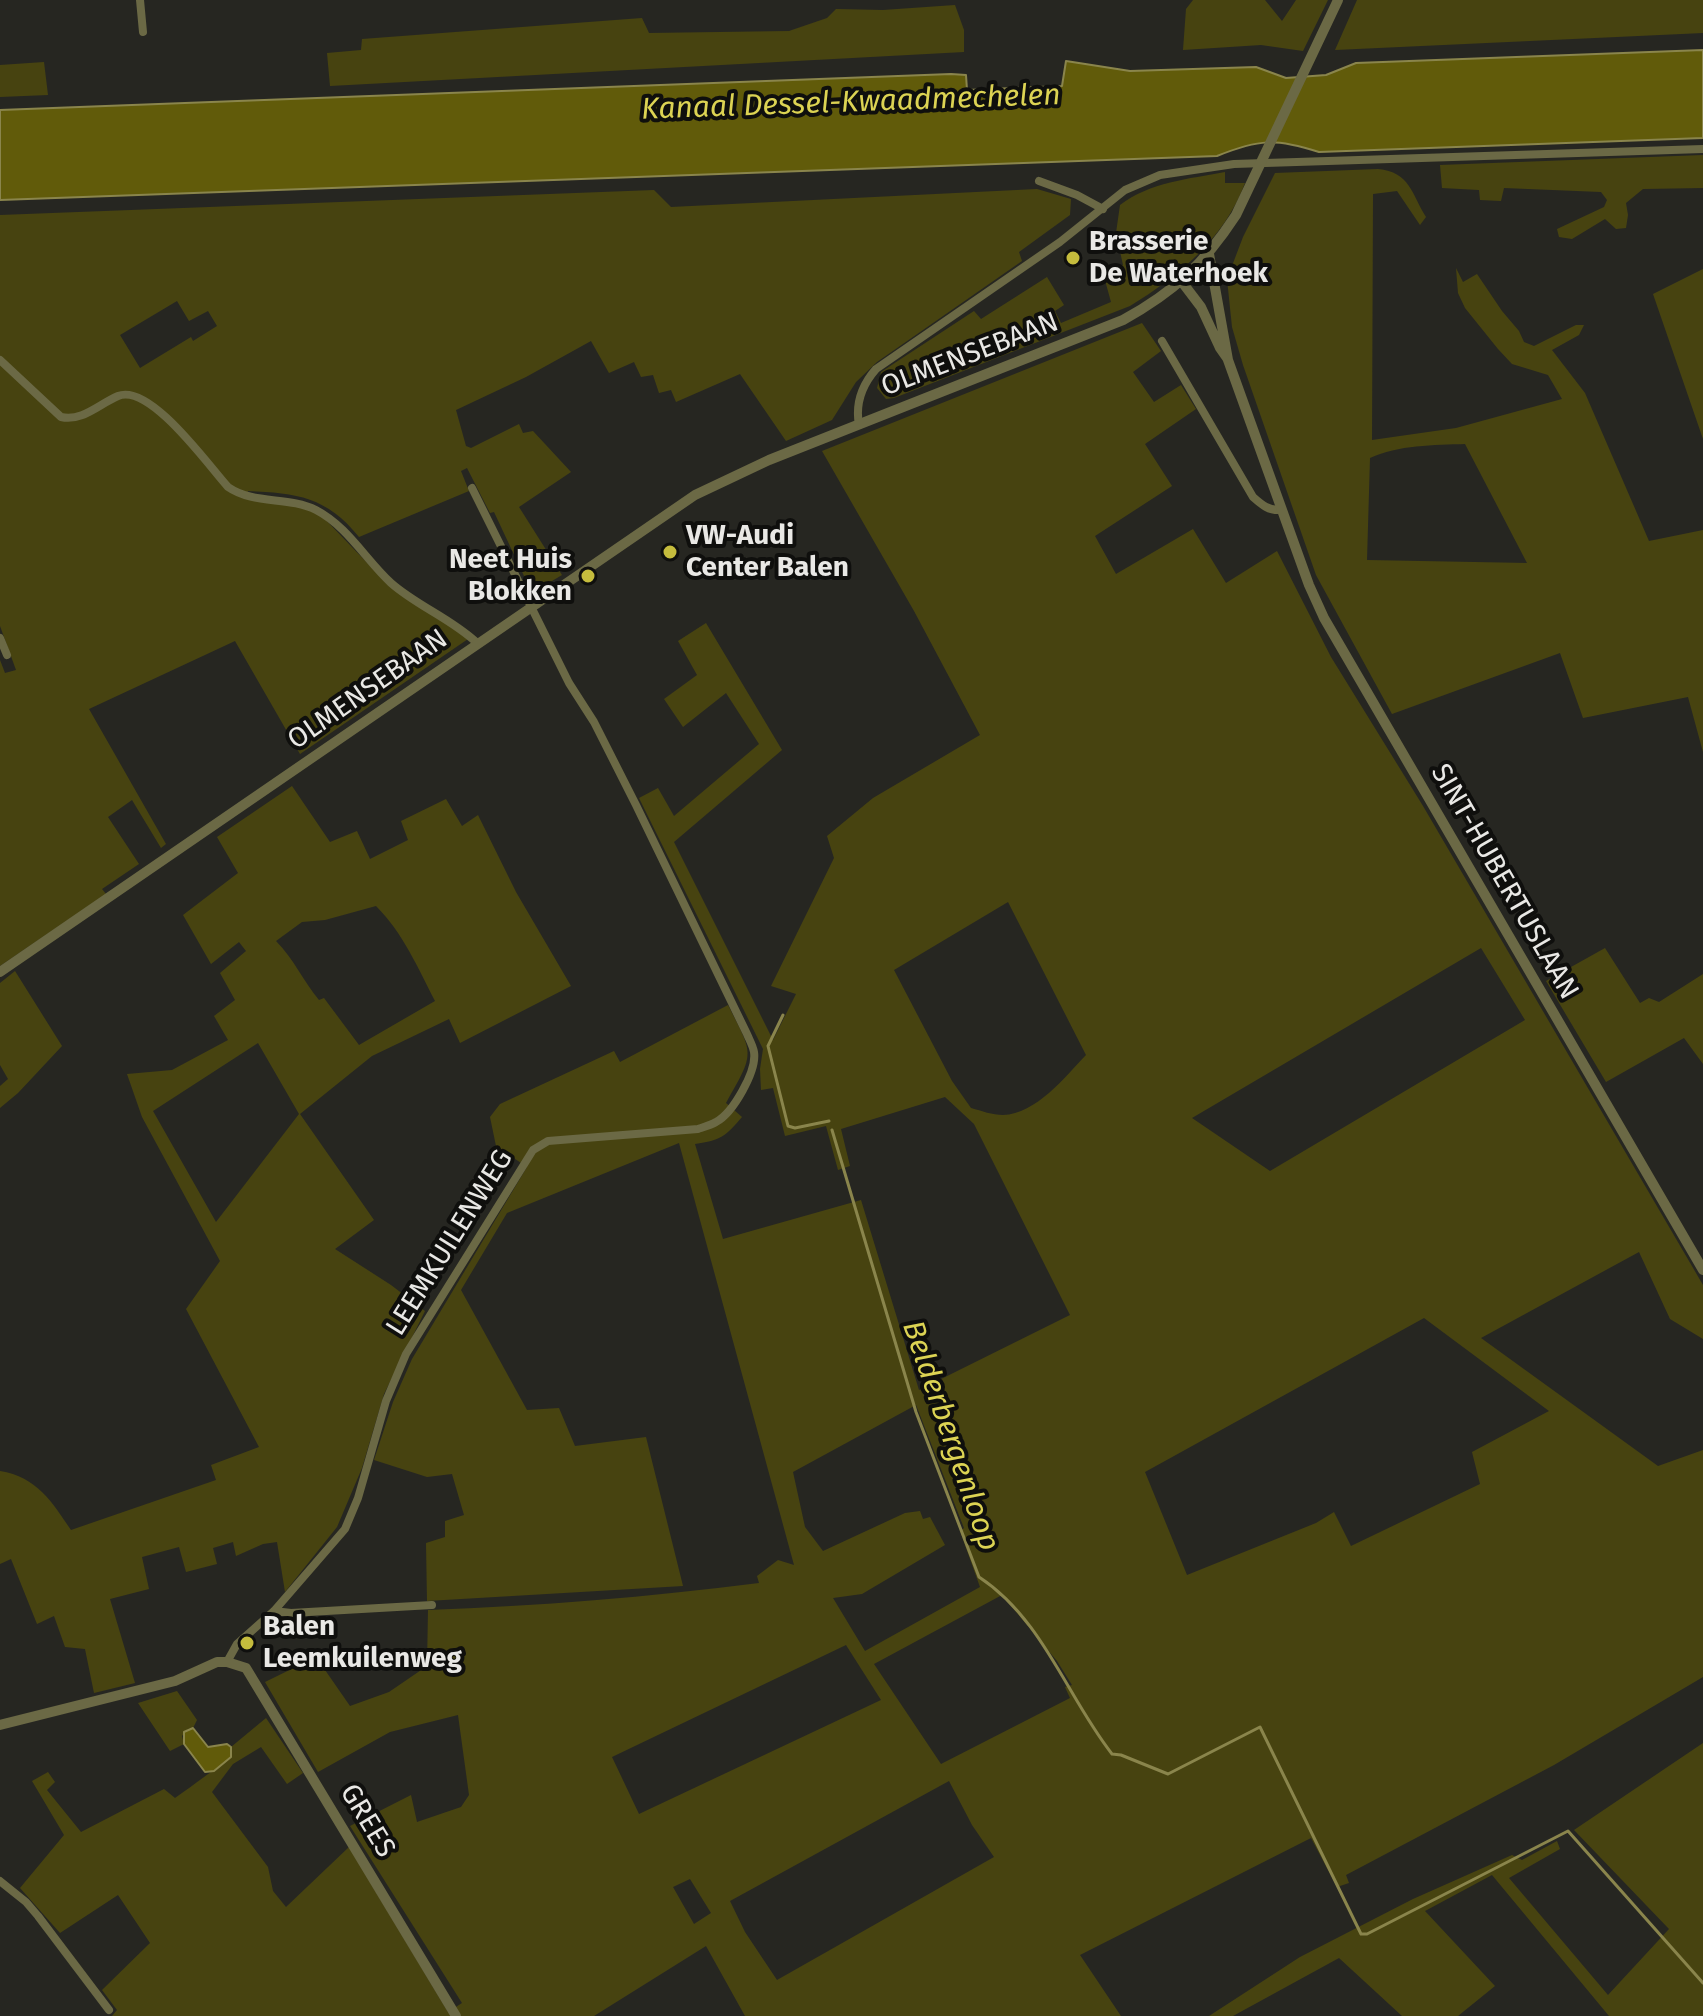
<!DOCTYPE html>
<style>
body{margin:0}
canvas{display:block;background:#262621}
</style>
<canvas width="1703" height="2016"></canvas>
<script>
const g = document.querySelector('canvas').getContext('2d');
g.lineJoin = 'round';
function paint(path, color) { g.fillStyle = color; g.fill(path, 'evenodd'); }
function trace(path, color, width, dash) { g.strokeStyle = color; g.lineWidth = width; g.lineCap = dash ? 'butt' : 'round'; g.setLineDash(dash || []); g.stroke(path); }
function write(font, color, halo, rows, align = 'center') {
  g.font = font + ' "Fira Sans",sans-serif'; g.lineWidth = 8; g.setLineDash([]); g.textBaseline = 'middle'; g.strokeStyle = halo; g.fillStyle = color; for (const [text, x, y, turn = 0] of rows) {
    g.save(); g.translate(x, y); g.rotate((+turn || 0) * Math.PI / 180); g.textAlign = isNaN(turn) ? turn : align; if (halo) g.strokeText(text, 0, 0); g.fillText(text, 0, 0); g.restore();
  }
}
const green = new Path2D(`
 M1193,0h72l17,21 14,-21h32l-25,51 -42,-6 -78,5 3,-41z
 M1357,0h346v33l-368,17z
 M955,5l9,25v22l-634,34 -3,-33 34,-3 1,-11 280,-21 7,15 140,-2 38,-13 9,-9 47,1z
 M44,62l4,33 -48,2v-32z
 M1703,155v33l-60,1 -17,14 2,12 -2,13 -10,1 -11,-10 -33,20 -13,-2 -2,-8 47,-22 3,-7 -6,-8 -97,-4 -3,13 -21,-1 -1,-10 -37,-2 -2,-23z
 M1378,169c32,3 33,24 48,48l-6,8 -23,-34 -24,3 -1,246 84,-12 106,-29 -14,-24 -36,-11 -14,-15 -33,-41 -7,-15 -2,-25 7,14 14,-8 25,37 17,20 5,11 10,4 42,-21h8l-5,10 -27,15 33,43 64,148 54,-11v222l-15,-55 -105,21 -23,-65 -168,61 -76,-139 -73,-210 -11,-38 -5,-48 16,-42 32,-64zM1465,444l62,119 -160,-3 3,-102c28,-13 64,-13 95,-14z
 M1225,172v11h20c-21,56 -66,93 -115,123l-236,92 -8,1 -9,-11 4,-16 93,-61 7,8 66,-42 17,28 -9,6 6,12 50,-21 -8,-29 20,-8 -7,-32 4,-28c30,-23 69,-26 105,-33z
 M1037,189l34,10 -1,16 -51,37 3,9 -145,101 -21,20 -24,38 -46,21 -46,-67 -64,28 -5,-12 -12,3 -6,-18 -12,2 -7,-15 -25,11 -18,-32 -65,36 -70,33 10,36 5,2 48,-24 4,9 10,-2 38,41 -52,35 43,68 -30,18 -38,-81 -4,1 -23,-45 -6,3 8,20 -110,46c-32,-40 -62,-44 -111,-46l-1,4 48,9 27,12 54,56 92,67 -168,115 -65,-113 -146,68 77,135 -5,4 -29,-48 -24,17 31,47 -37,25 4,5 -106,72v-306l5,13 11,-3 -16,-44v-411l654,-25 17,17zM177,301l12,20 19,-10 9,15 -24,15 -2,-4 -51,31 -20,-33z
 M1703,269v170l-50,-145z
 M1142,323l19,28 -28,21 21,30 27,-17 15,24 -51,35 27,42 -77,50 21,38 77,-45 33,54 51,-32 54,106 92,149 280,479v54l-33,-20 -31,-67 -158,86 177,128 45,-16v227l-149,88 -208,110 3,8 -12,4 -26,-49 -231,117 41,61h-376l-39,-70 -112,70h-482l5,-6 -15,-20 48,-47 -32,-48 -58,38 -40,-45 44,-53 -32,-54 16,-9 7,10 -8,8 34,42 83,-43 11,9c20,-14 37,-27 56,-41v-10l35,-29 37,55 -16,11 -26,-37 -28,17 -21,28 56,75 5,24 13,16 63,-60 99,165 14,-9 -112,-177 61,-31 6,27 44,-15 8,-12 -11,-80 -68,17 -72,40 -53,-90 51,-25 34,49 39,-14 38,-26 1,-56c111,-4 221,-13 331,-27l-2,-7 21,-16 16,5 -115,-422 -172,70 -46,77 66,120 32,-2 16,38 71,-9 37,149 -256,15 -1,-58 19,-6v-16l19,-6 -12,-41 -25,3 -53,-17 19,-58 19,-43 115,-192 -31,-21 -6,-29 10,-13 114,-53 6,11 108,-57c26,51 27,47 -2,98l16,14c-17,20 -21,23 -47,27l28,95 138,-39 58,190 151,-75 -96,-191 -29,-27 -104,32 9,37 -12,4 -12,-44 -41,10 -12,-48 -12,2 -1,-21 3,-20 -124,-251 19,-10 16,28 85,-72 -33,-51 -43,34 -19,-28 33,-24 -19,-34 28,-18 76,127 -108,92 99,198 23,-46 -25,-8 63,-128 -7,-22 46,-38 107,-63 -66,-124 -92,-160zM1008,902l78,153c-21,22 -50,59 -83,60 -11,0 -21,-4 -32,-7l-19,-27 -58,-111zM1481,948l44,72 -255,151 -78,-53zM1424,1318l125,93 -77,41 8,32 -129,62 -17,-34 -18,11 -129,52 -42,-103zM916,1405l48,123 -4,3 20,56 -115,64 -32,-53 29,-4 83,-49 -15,-28 -7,2 -3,-8 -15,2 -82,38 -18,-24 -12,-55zM1002,1595l55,66 15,24 -7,2 5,11 -129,66 -67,-100zM846,1645l35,55 -242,114 -27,-57zM949,1781l23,44 22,32 -217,123 -32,-48 -15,-31zM690,1879l21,34 -17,11 -21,-37z
 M292,786l38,56 27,-11 13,28 38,-19 -7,-19 45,-22 16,27 16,-11 38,77 55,94 -111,57 -11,-24 -77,37 -72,58 74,106 -39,29 56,36 34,26 -41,83 -22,74 -25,59 -52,65 -8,-50 -14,2 -27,12 -3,-14 -20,6 4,16 -31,8 -7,-25 -37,10 7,32 -39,10 25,84 -41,10 -9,-44 -20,-2 -11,-31 -17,8 -26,-65 -11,5v-93c37,6 52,31 71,59l145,-50 -5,-15 48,-18 -73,-138 34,-48 -78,-144 -15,-43 45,-4 56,-30 -14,-24 21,-16 -15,-27 26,-22 -7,-9 -28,22 -28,-49 55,-42 -21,-36zM376,906c27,27 42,62 59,95l-76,44 -35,-47 -5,2c-16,-19 -25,-41 -43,-59l26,-19 23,-2zM258,1043l41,71 -83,108 -63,-111z
 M1605,948l35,55 9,-5 10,4 44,-28v90l-19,-26 -78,44 -60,-101z
 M15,971l47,75 -44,47 -18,15v-22l8,-7 -8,-14v-82z
 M177,1691l20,29 -4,8 -5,1 -6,7 2,8 -14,7 -32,-48z
 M1703,1743v273h-94l-117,-141 -67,36 70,75 -37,30h-56l-63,-58 -106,58h-24l91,-59 113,-58 99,-44 10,5 35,-19 3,8 -51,29 99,117 61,-66 -95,-99z`);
const water = new Path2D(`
 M1703,50v88l-384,14c-44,-14 -60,-13 -102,4l-1217,44v-90l951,-36 15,1 1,15 95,-4 4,-25 64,10 126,-4 30,11 40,-3 30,-12z
 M193,1728l15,19 19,-3 4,3v10l-17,14 -9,1 -21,-28v-12z`);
const stream = new Path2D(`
 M783,1015l-15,31 20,80 7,2 34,-7
 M832,1130l84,282 63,165c64,42 88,120 133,177l9,1 47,19 92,-47 101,207h6l201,-103 135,152`);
const minor = new Path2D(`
 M140,0l3,32
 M1039,181l38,14 26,14
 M1162,341l91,156c9,8 16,14 28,13
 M0,360l61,57c21,5 38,-13 57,-21 32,-13 90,69 110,91 26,18 60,9 88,23 31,16 50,50 75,73 26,23 61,36 86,60
 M859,425c-4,-22 3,-40 17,-56l184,-127 65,-52 35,-15 74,-11 469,-15
 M0,638l7,17
 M274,1611l17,2 141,-8
 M227,1662l10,-18 37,-33 71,-82 13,-31 28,-97 20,-47 127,-204 15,-9 150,-12c6,-2 13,-4 18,-7 17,-9 41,-51 38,-70 -1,-6 -5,-13 -7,-18l-111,-229 -42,-83 -25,-39 -97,-195
 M0,1881l26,21 12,14 71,94`);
const tertiary = new Path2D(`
 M1209,254l19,106 81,225 15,33 379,652
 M1182,282l19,25 19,41 7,10
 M0,972l695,-477 74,-35 354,-140c51,-28 81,-56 113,-105l102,-215
 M0,1725l175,-44 42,-19h10l19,6 210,348`);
const markers = [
 [1073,258,8,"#c5bc3d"],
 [670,552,8,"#c5bc3d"],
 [588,576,8,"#c5bc3d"],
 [247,1643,8,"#c5bc3d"]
];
const poiNames = [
 ["Brasserie",1089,242],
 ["De Waterhoek",1089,274],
 ["VW-Audi",686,536],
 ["Center Balen",686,568],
 ["Neet Huis",572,560,"right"],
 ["Blokken",572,592,"right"],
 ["Balen",263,1627],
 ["Leemkuilenweg",263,1659]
];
const streetNames = [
 ["OLMENSEBAAN",970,355,-21],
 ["OLMENSEBAAN",368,690,-35],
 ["SINT-HUBERTUSLAAN",1504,882,60],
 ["LEEMKUILENWEG",450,1243,-58],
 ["GREES",367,1821,59]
];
const waterNames = [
 ["Kanaal Dessel-Kwaadmechelen",851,103,-2],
 ["Belderbergenloop",950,1436,71]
];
paint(green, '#474310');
paint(water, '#615b0a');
trace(water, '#8a854c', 2);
trace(stream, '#8a854c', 3);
trace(minor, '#6b6945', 8);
trace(tertiary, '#6b6945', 10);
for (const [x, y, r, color] of markers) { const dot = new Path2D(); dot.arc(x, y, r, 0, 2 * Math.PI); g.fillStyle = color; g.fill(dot); trace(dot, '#0f0f0d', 3); }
write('bold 28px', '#e9e8e5', '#0f0f0d', poiNames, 'left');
write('28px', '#e9e8e5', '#0f0f0d', streetNames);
write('italic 30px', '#dcd353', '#0f0f0d', waterNames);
</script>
